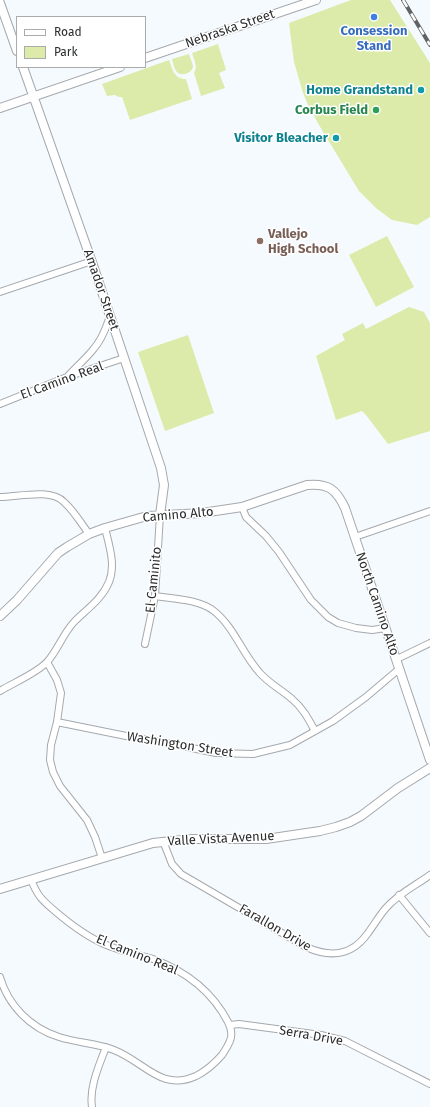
<!DOCTYPE html>
<style>
body{margin:0}
#map{position:relative;width:430px;height:1107px;overflow:hidden;background:#f5fafe;font-family:"Fira Sans",sans-serif}
canvas{display:block}
.legend{position:absolute;left:16px;top:16px;width:130px;height:52px;box-sizing:border-box;background:#fff;border:1px solid #aaabab;margin:0;padding:5px 7px;list-style:none;font-size:12px;color:#2a2c2d}
.legend li{display:flex;align-items:center;gap:8px;height:20px}
.legend b{width:20px;border:1px solid #aaabab}
</style>
<div id="map">
<canvas width="430" height="1107"></canvas>
<ul class="legend">
<li><b style="height:5px;background:#fff"></b>Road</li>
<li><b style="height:11px;background:#dcebaa"></b>Park</li>
</ul>
</div>
<script>
const g = document.querySelector('canvas').getContext('2d');
g.lineJoin = 'round';
function paint(path, color) { g.fillStyle = color; g.fill(path, 'evenodd'); }
function trace(path, color, width, dash) { g.strokeStyle = color; g.lineWidth = width; g.lineCap = dash ? 'butt' : 'round'; g.setLineDash(dash || []); g.stroke(path); }
function write(font, color, halo, rows, align = 'center') {
  g.font = font + ' "Fira Sans",sans-serif'; g.lineWidth = 3; g.setLineDash([]); g.textBaseline = 'middle'; g.strokeStyle = halo; g.fillStyle = color; for (const [text, x, y, turn = 0] of rows) {
    g.save(); g.translate(x, y); g.rotate((+turn || 0) * Math.PI / 180); g.textAlign = isNaN(turn) ? turn : align; if (halo) g.strokeText(text, 0, 0); g.fillText(text, 0, 0); g.restore();
  }
}
const green = new Path2D(`
 M351,0h39l40,63v154l-13,8 -25,-5 -15,-11 -18,-18 -40,-66 -11,-20 -5,-12 -9,-31 -5,-39z
 M218,44l8,26 -7,3 6,15 -24,8 -7,-23 2,-5 -1,-6 -3,-9z
 M189,54c1,4 4,9 4,13 -1,6 -12,10 -16,5 -3,-3 -4,-9 -5,-13z
 M169,60c4,10 5,19 17,19l6,20 -62,21 -8,-23h-3l-4,-2 -8,1 -5,-12z
 M387,236l27,51 -38,20 -27,-52z
 M409,307l15,5 6,11v108l-42,13 -22,-29 -4,-4 -26,9 -20,-64 29,-16 -3,-6 21,-11 3,6z
 M188,335l26,78 -49,18 -27,-79z`);
const minor = new Path2D(`
 M0,292l92,-31
 M68,376c12,-13 28,-26 35,-42 3,-6 5,-12 7,-18
 M0,404l67,-27 57,-19
 M0,497c18,0 51,-9 64,5 10,9 17,21 25,32
 M242,507l4,10 20,19 13,16 32,48 17,17 10,6 18,5 16,2 14,-2
 M355,537l75,-26
 M155,596c18,3 44,3 59,15 20,16 28,42 45,61 9,11 23,18 33,27 11,9 17,21 23,32
 M145,644l10,-48 5,-81
 M397,659l33,-16
 M47,662l10,18 4,13 -4,29 -6,23 -1,15 3,12 7,14 27,34 8,17 7,21
 M0,691c13,-8 37,-18 47,-29 11,-12 16,-29 28,-41 12,-12 27,-22 34,-39 7,-17 0,-37 -4,-54
 M57,722l74,15 37,6 48,10 37,1 37,-9 43,-24 33,-24 33,-28
 M163,841l9,23 9,10 125,73c25,11 46,9 62,-14 6,-8 11,-17 18,-25 13,-15 29,-22 44,-33
 M399,895l31,38
 M0,977c8,28 30,51 59,60 18,6 38,6 55,13 31,12 47,42 82,26 10,-5 19,-13 26,-21 8,-12 13,-20 6,-33 -16,-31 -43,-51 -75,-63 -16,-5 -33,-8 -49,-15 -16,-7 -35,-21 -48,-32 -13,-11 -19,-16 -25,-33
 M230,1025l9,-1 82,11 24,6 85,43
 M92,1107c-3,-20 7,-41 14,-60`);
const tertiary = new Path2D(`
 M0,3l17,48
 M145,58l171,-58
 M23,67l71,201 67,200 3,17 -4,30
 M0,108l120,-41
 M0,616l17,-16 41,-47 9,-6 22,-13 16,-6 42,-12 55,-3 40,-6 65,-22c21,-2 29,4 38,23l85,252
 M0,889l153,-46 39,-4h74l54,-8 16,-4 14,-5 11,-6 37,-28 32,-20`);
const rail = new Path2D(`
 M403,0l27,45`);
const markers = [
 [374,17,4,"#3f7fe0"],
 [421,90,4,"#0f9aa8"],
 [376,110,4,"#2e9e5b"],
 [336,138,4,"#0f9aa8"],
 [260,241,4,"#8d6e63"]
];
const streetNames = [
 ["Nebraska Street",230,29,-19],
 ["Amador Street",101,290,71],
 ["El Camino Real",62,381,-20],
 ["Camino Alto",178,515,-5],
 ["El Caminito",154,580,-84],
 ["North Camino Alto",377,604,71],
 ["Washington Street",180,745,9],
 ["Valle Vista Avenue",221,839,-3],
 ["Farallon Drive",275,928,30],
 ["El Camino Real",137,955,22],
 ["Serra Drive",311,1036,10]
];
const shopNames = [
 ["Consession",374,31],
 ["Stand",374,46]
];
const cultureNames = [
 ["Home Grandstand",413,90],
 ["Visitor Bleacher",328,138]
];
const leisureNames = [
 ["Corbus Field",368,110]
];
const educationNames = [
 ["Vallejo",268,234],
 ["High School",268,249]
];
paint(green, '#dcebaa');
trace(minor, '#a5a9ad', 8);
trace(tertiary, '#a5a9ad', 10);
trace(minor, '#fff', 6);
trace(tertiary, '#fff', 8);
trace(rail, '#606264', 4);
trace(rail, '#fff', 2.5, [8]);
for (const [x, y, r, color] of markers) { const dot = new Path2D(); dot.arc(x, y, r, 0, 2 * Math.PI); g.fillStyle = color; g.fill(dot); trace(dot, '#fff', 1.5); }
write('13px', '#2a2c2d', '#fff', streetNames);
write('bold 13px', '#366cbe', '#fff', shopNames);
write('bold 13px', '#0d838f', '#fff', cultureNames, 'right');
write('bold 13px', '#27864d', '#fff', leisureNames, 'right');
write('bold 13px', '#785e54', '#fff', educationNames, 'left');
</script>
